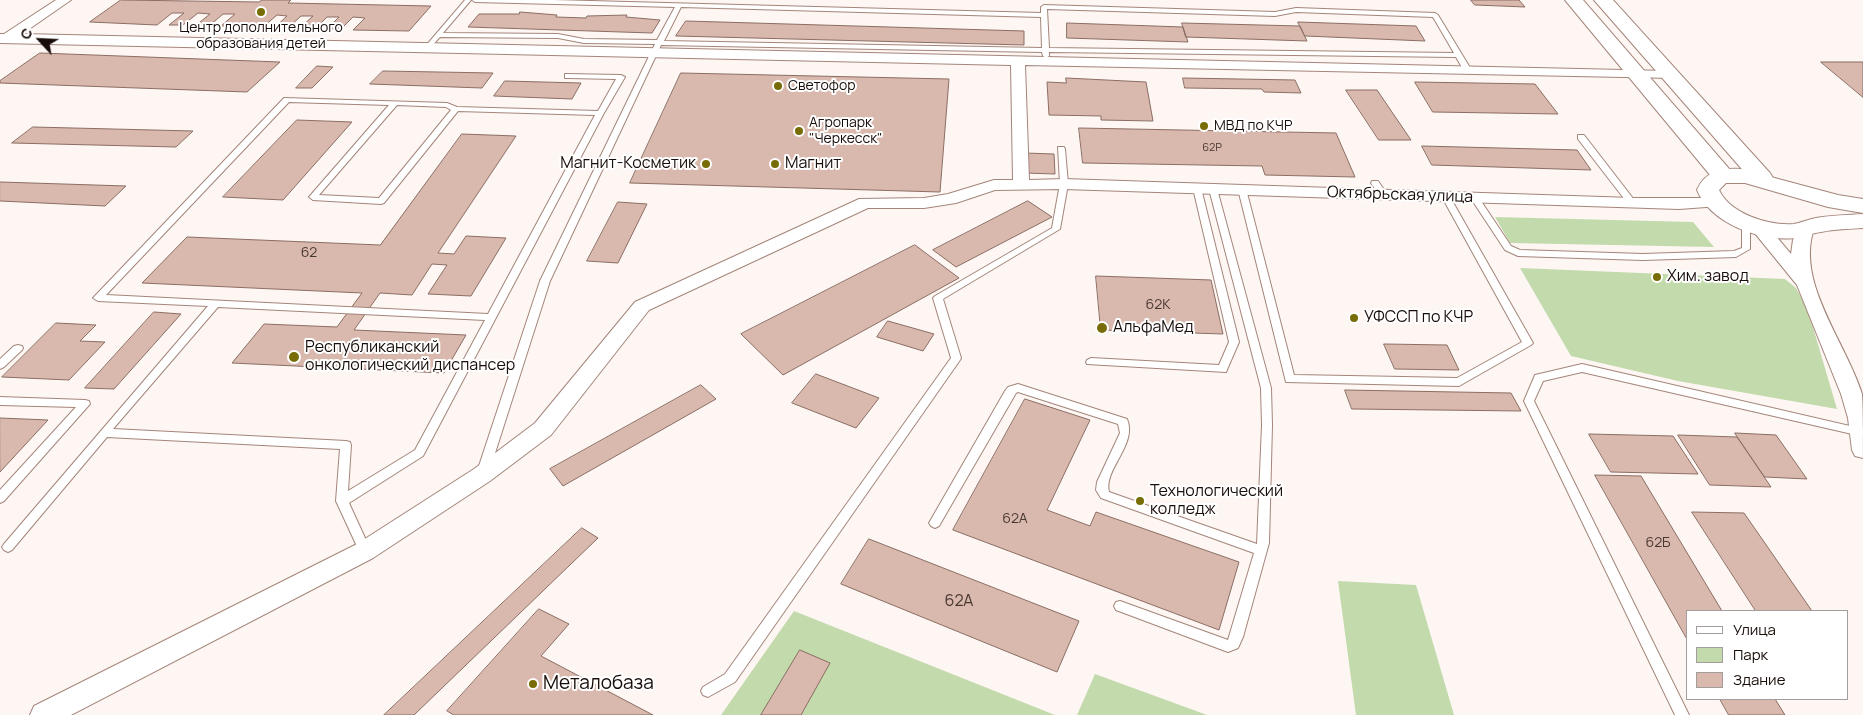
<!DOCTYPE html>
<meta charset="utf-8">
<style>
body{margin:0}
#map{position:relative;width:1863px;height:715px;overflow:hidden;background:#fdf6f3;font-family:Manrope,sans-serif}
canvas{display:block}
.legend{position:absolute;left:1686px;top:610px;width:162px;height:90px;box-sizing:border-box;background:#fff;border:1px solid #a39e9d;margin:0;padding:6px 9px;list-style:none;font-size:15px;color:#180d09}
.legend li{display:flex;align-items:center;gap:10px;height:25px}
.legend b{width:25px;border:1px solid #a39e9d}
.north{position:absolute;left:15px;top:15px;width:50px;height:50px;-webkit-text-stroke:4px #fff;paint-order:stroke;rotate:295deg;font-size:14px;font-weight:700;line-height:20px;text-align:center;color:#180d09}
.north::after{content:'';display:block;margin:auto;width:18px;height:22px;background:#180d09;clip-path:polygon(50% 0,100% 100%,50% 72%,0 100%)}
</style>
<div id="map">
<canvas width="1863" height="715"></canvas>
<ul class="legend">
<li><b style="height:6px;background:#fff"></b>Улица</li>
<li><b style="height:14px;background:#c3daac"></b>Парк</li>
<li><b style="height:14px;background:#d9b8ad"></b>Здание</li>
</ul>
<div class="north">С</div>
</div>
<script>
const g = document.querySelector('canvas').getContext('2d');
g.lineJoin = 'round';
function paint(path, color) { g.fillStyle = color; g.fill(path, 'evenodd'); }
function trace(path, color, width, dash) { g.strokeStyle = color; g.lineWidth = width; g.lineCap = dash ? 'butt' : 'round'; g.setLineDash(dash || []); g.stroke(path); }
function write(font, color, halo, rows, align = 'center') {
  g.font = font + ' Manrope,sans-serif'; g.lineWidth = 4; g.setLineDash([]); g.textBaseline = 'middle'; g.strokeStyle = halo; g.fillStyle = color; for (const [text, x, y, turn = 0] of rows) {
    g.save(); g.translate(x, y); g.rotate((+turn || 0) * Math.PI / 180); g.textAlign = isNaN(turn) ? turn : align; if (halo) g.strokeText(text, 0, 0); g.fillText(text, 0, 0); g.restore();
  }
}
const green = new Path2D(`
 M1495,217l198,5 21,25 -204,-4z
 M1520,268l265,11 11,9 11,19 30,102 -159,-28 -107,-25z
 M1338,581l78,4 38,130h-98z
 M794,611l261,104h-334z
 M1095,674l112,41h-130z`);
const building = new Path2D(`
 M121,0l138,2 3,-2h29l-3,3 143,3 -22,25 -56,-1 12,-12 -12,-1 -12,12h-14l12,-12h-12l-12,12 -15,-1 13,-12h-12l-13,12h-14l13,-12 -10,-1 -14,12 -42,-1 14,-12h-12l-14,12h-14l15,-12 -12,-1 -15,12h-14l15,-12h-12l-15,12 -67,-3z
 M1471,0h48l6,7 -50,-2z
 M520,12l37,3 -1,2 30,1 1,-2 40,-1 -1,2 34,3 -8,13 -184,-6 11,-13h40z
 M686,21l338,10v14l-348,-9z
 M1298,22l118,4 9,15 -120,-5z
 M1067,23l116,4 5,15 -121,-4z
 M1182,23l118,3 7,15 -121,-4z
 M40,53l240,9 -33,30 -247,-9v-2z
 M1821,62h42v35z
 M317,66l16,1 -21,21h-16z
 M383,71l110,2 -11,15 -112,-4z
 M681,73l268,6 -9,113 -310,-9z
 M1066,78l80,4 7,39 -52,-1v-4l-52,-1 -2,-33 19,1z
 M1183,78l112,2 6,13 -37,-1 -2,-3 -77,-1z
 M505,81l76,2 -9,16 -78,-3z
 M1415,82l120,2 23,30 -125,-2z
 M1346,90h31l34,50h-32z
 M297,120l55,2 -69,78 -60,-3z
 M33,127l160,4 -17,16 -164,-4z
 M1079,128l257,5 19,44 -90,-2 -3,-9 -179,-3z
 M462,134l54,2 -78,117 16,1 12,-18 40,2 -35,58 -43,-2 19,-29 -15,-1 -20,31 -32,-2 -26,37 112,5 -22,38 -212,-10 32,-39 73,3 25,-34 -220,-10 45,-46 193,8z
 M1422,146l155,4 14,20 -159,-5z
 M1025,153l29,1 1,20 -30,-1z
 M0,182l126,4 -21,20 -105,-5z
 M1028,201l24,16 -96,50 -23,-17z
 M618,202l29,2 -29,59 -31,-2z
 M915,245l44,33 -176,97 -42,-41z
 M1096,276l115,4 12,54 -122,-4z
 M154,312l27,2 -67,75 -29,-1z
 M888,321l46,13 -11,17 -46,-14z
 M56,323l40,2 -16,16 25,1 -36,38 -67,-3z
 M1384,344l63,1 12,25 -64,-1z
 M816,374l63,24 -23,30 -64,-25z
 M701,385l15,14 -153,87 -13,-17z
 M1345,390l166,3 10,18 -169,-2z
 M1025,399l65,21 -43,90 43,16 6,-14 143,50 -20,68 -266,-100z
 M0,418l48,2 -48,52z
 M1735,433l41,2 31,44 -42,-2z
 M1589,434l84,2 25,38 -87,-2z
 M1678,435l59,2 34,50 -61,-2z
 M1595,475l46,1 81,135h-35v28z
 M1692,512l52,1 68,98h-56z
 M582,528l16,10 -184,177h-30z
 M869,539l210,82 -22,51 -216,-88z
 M539,609l30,15 -28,32 112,59h-199l-7,-4z
 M800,650l30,13 -29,52h-40z
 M1720,699h55l10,16h-56z`);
const lane = new Path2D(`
 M465,0h6l-28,33 115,1 26,5 73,1 18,-33 -200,-5 -3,-2h81l488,13v-6l3,-2 231,7 21,-4 139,5 3,2 34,56 -7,2 -9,-16 -407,-5v4l-3,2 -3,-2 -1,-4 -381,-7 -111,236 -61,191 -2,3 -4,1 -4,-1 -2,-3 63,-191 115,-237 -71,-1 -26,-5 -118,-1 -12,13h-4v-2zM681,7l360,10 1,31 -378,-7zM1047,9l228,7 21,-4 137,5 21,36 -405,-5z
 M565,74l56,1 4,2 -21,36 -181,343 -74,47 22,48 -2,4 -4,1 -4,-1 -25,-54 4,-52 -233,-12 -95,113 -4,2 -4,-2 -2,-3 2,-3 204,-238 -110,-5 -5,-3 191,-200 163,5 10,4 141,4 18,-32 -48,-1h-3zM289,102l100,3 -80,92 4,3 68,4 3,-1 74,-92 137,4 -107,199 -382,-19zM397,105l49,2 5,3 -72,88 -60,-3zM218,307l267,13 -70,130 -67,41 3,-46 -1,-3 -4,-1 -233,-12z
 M1578,135h6l51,66v4h-6l-51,-66z
 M1058,147h6l1,2 3,35 -8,45 -117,70 18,59 -1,2 -225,322 -27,15 -5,-2 -2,-4 2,-4 22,-13 226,-316 -18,-60 2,-2 117,-68 8,-44z
 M1372,181h6l9,13 -1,2h-6l-9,-13z
 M1194,186h6l1,2 38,154 -13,30 -139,-8 -1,-2 1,-2 4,-2 128,7 10,-23 -36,-154z
 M1210,187h3l4,2 54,199 1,37 -3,118 -26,94 -5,11 -10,4 -112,-42 -2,-4 2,-4 4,-1 108,39 26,-87 -153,-55 -5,-8 1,-8 23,-49 -2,-9 -100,-32 -2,1 -77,133 -4,2 -4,-2 -2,-3 76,-132 3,-4 10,-3 109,35c11,25 -24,51 -18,73l148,52 5,-119 -1,-37 -52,-199z
 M1239,187h3l4,2 48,186 163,3 65,-36 -80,-145 4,-3 4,3 83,146 -2,2 -72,41 -173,-4 -48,-193z
 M1474,194l3,1 34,51 9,4 123,4 91,-3 8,-3v-26l4,-3 4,3v27l-14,8 -93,3 -125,-4 -13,-6 -35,-53z
 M18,345l4,1 1,2 -1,2 -18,17 -4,2v-10l14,-13z
 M1582,364l281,65v6l-2,1 -279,-64 -39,9 -9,20 155,314h-14l-151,-314 11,-26z
 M0,397l85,3 4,1 1,3 -86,97 -4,2v-13l76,-83 -76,-2z`);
const street = new Path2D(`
 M56,0h15l-49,34 1647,37 5,1 2,3 -2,3 -649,-13 4,115 35,-1 568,19h88l2,4 -2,4 -41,3 -615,-20 -69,1 -39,13 -32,5h-56l-219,102 -98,125 -61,46 -117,77 -302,157h-41l4,-9 323,-162 117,-75 61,-46 100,-121 224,-103 65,-1 24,-4 46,-14h19l-2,-115 -1011,-22v-9h4z
 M1758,221l6,1 27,32 2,-14 6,-15 6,-1 6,1 3,4c-19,53 33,115 48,165 1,14 1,48 1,64l-8,-2 -3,-6 -4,-32 -7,-24 -44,-109 -48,-59 3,-4z`);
const secondary = new Path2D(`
 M1565,0h18l148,171 3,5 -3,5 -8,2 -8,-2z
 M1594,0h19l157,173 3,5 -3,5 -8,2 -8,-2z`);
const primary = new Path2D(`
 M1741,169l97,26 25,4v14l-35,-6 -83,-24h-19l-7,7c11,24 50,36 75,34 7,-1 15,-5 22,-6 16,-3 32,-3 47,-4v14c-14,1 -28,1 -42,4 -9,1 -17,5 -26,6 -35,4 -85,-15 -98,-48 8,-19 25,-22 44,-21z`);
const markers = [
 [261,12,5,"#776c05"],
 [778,86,5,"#776c05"],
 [1204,126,5,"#776c05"],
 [799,131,5,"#776c05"],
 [706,164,5,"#776c05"],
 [775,164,5,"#776c05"],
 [1657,277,5,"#776c05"],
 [1354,318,5,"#776c05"],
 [1102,328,6,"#776c05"],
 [294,357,6,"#776c05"],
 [1140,501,5,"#776c05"],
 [533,684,5,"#776c05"]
];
const farNumbernames = [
 ["62Р",1212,148]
];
const farPoinames = [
 ["Центр дополнительного",261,28,"center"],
 ["образования детей",261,44,"center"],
 ["Светофор",788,86],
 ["Агропарк",809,123],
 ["\"Черкесск\"",809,139],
 ["МВД по КЧР",1214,126]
];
const numberNames = [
 ["62",309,253],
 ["62К",1158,305],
 ["62А",1015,519],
 ["62Б",1658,543]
];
const poiNames = [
 ["Магнит-Косметик",696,164,"right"],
 ["Магнит",785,164],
 ["Хим. завод",1667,277],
 ["УФССП по КЧР",1364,318],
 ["АльфаМед",1113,328],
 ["Республиканский",305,348],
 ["онкологический диспансер",305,366],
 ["Технологический",1150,492],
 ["колледж",1150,510]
];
const streetNames = [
 ["Октябрьская улица",1400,195,2]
];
const nearNumbernames = [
 ["62А",959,602]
];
const nearPoinames = [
 ["Металобаза",543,684]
];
paint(green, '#c3daac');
paint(building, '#d9b8ad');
trace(building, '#8b6d63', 1);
trace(lane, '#a4857a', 2);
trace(street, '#a4857a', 2);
trace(secondary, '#a4857a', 2);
trace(primary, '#a4857a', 2);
paint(lane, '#fff');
paint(street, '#fff');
paint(secondary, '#fff');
paint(primary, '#fff');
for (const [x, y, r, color] of markers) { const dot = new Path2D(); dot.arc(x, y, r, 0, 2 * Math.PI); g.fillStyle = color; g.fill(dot); trace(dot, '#fff', 2); }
write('11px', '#483832', null, farNumbernames);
write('14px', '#180d09', '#fff', farPoinames, 'left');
write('14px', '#483832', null, numberNames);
write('16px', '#180d09', '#fff', poiNames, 'left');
write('16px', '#180d09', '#fff', streetNames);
write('16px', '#483832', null, nearNumbernames);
write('19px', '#180d09', '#fff', nearPoinames, 'left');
</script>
